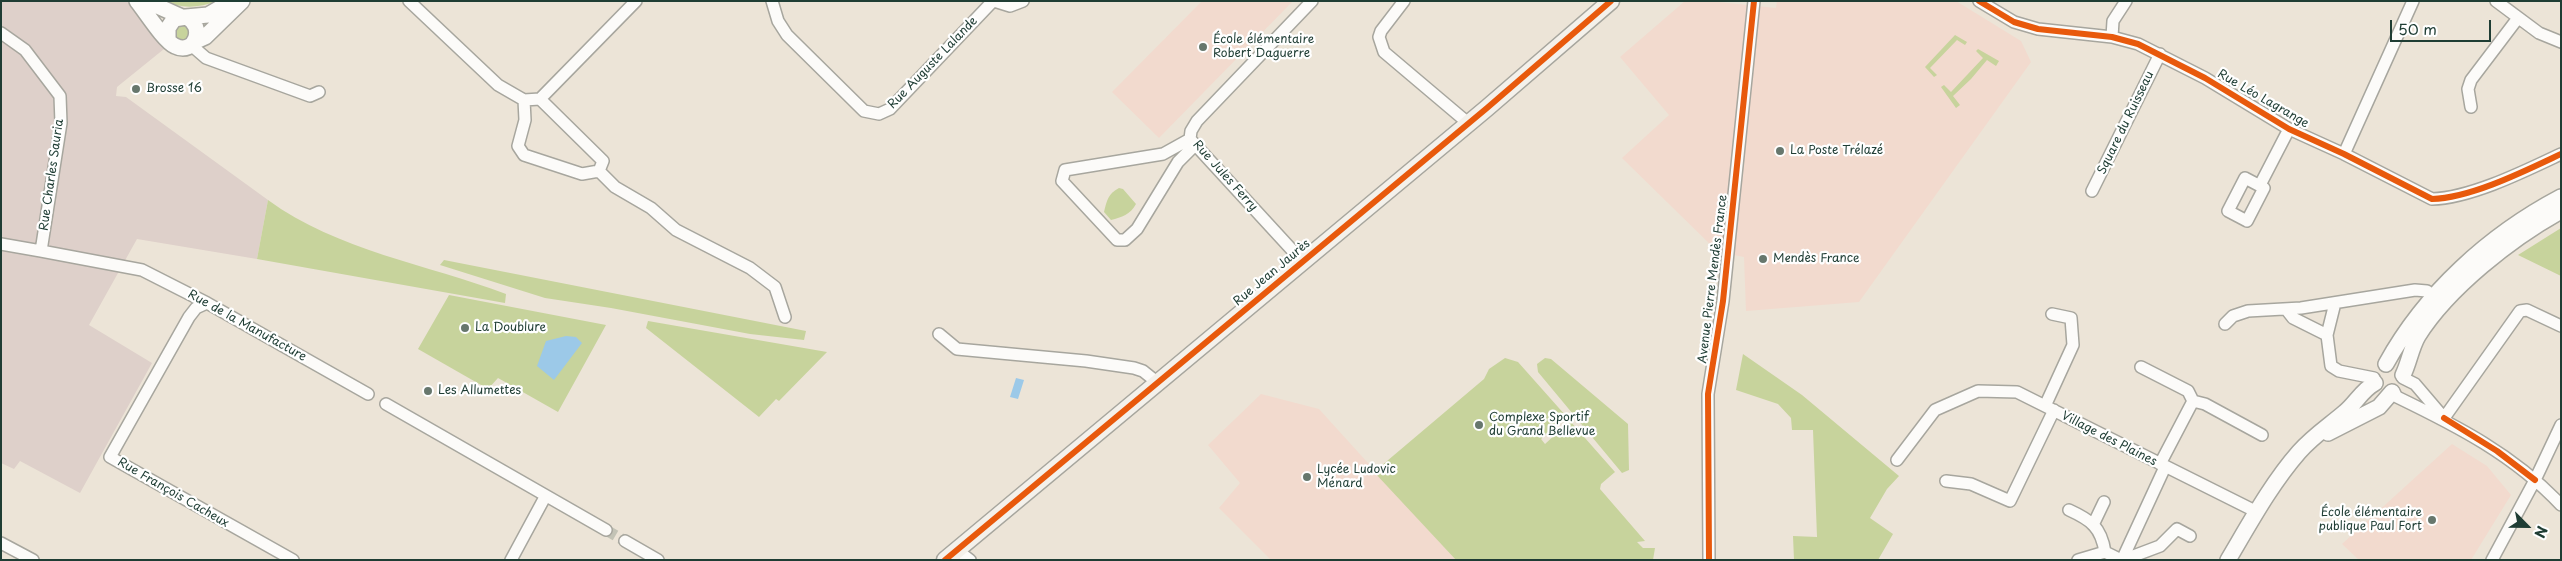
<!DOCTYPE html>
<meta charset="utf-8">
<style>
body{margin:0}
#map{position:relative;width:2562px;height:561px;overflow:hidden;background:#ece4d7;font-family:"Playpen Sans",sans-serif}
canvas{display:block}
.frame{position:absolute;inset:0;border:2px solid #1f3d34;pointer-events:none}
.north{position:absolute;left:2502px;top:501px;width:50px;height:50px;-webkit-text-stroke:4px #fff;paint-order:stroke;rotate:113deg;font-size:14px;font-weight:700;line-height:20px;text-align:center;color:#1f3d34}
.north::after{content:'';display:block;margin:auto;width:18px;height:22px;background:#1f3d34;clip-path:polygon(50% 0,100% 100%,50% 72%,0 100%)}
.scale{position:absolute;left:2390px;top:20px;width:101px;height:22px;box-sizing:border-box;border:2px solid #1f3d34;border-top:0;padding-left:6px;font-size:15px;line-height:18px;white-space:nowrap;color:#1f3d34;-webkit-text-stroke:4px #fff;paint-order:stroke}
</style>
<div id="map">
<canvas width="2562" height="561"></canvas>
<div class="frame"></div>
<div class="north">N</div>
<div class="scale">50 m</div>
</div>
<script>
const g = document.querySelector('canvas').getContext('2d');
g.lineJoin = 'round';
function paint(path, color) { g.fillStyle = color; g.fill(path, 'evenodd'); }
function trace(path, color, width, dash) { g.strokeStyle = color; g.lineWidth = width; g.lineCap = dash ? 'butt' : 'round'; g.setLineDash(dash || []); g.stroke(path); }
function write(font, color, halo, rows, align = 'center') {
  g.font = font + ' "Playpen Sans",sans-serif'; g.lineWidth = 4.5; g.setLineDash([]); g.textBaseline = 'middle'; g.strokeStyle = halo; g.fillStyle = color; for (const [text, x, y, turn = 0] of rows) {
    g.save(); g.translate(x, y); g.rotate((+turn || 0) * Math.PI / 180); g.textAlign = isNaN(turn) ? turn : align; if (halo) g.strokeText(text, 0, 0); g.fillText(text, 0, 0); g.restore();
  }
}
const built = new Path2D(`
 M1202,1h91l-134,137 -47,-46z
 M1685,1h24l67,7 1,-7h179l65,40 10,21 -172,240 -113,9 -2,-54 -26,-5 -96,-94 47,-43 -49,-58z
 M1261,394l58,15 137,151h-185l-52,-52 21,-25 -32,-38z
 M2452,444l35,22 24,29 -40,65h-112l-17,-16z`);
const industrial = new Path2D(`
 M1,1h128l35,48 -47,38 -1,9 10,1 142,103 -11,59 -120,-20 -48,86 63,38 -72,130 -60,-32 -6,8 -13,-6z`);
const green = new Path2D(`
 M165,1h51c-16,7 -35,8 -51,0z
 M174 33a8 8 0 1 1 16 0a8 8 0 1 1-16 0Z
 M1955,35l12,7 -2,3 -8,-5 -27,28 7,7 -3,2 -9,-10z
 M1978,49l21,12 -3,5 -9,-6 -16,19 -18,17 7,9 -4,3 -15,-21 3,-2 7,7 32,-34 -7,-7z
 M1119,188l4,1 13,15c-6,11 -14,13 -25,16l-7,-8c3,-12 4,-18 15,-24z
 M268,200c70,51 159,64 238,94l-1,9 -248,-44z
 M2561,228v48l-43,-21z
 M444,260l362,71 -2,9 -54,-6 -139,-26 -66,-10 -105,-33z
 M449,295l157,30 -48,87 -60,-34 -10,11 -70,-40z
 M648,321l179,31 -48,49 -3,-2 -17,18 -113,-89z
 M1743,354l59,41 97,81 -12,13 -17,29 23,16 -15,26h-84l-1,-24 24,1 -4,-107h-21l-1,-12 -13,-14 -42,-14z
 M1505,358l13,4 48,54 -25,23 4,5 25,-23 45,51 -14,12 -1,5 45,52 -8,1 6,6h12l-2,12h-197l-82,-88 110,-93 5,-10z
 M1545,358l6,1 77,65 1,46 -7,3 -84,-101 -1,-8z`);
const water = new Path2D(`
 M566,336l10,1 6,6 -28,37 -17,-14 9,-25z
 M1016,378l8,2 -6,19 -8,-2z`);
const minorTunnel = new Path2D(`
 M606,530l19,11`);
const minor = new Path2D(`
 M409,1l89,84 26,15 16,-1 63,62 -4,10 16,16 36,21 25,22 74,38 25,19 10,30
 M772,1l6,20 9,14 77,76 15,3 11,-5 103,-108
 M994,1l16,5 13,-5
 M1404,1l-23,30 -2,6 5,15 84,71
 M1979,1l35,21 24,7 74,8 26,7 67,34 84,51 55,25 88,45c39,-1 93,-28 129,-45
 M2496,1l43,32 22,9
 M1,33l24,17 35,46 1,27 -20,128 -40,-7
 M2112,37l1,-16 13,-20
 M191,45l15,13 104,38 9,-4
 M540,99l96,-98
 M524,100l1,20 -7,26 6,9 58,19 17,-3
 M2471,107l-3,-18 3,-9 47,-62
 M1190,139l-27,15 -98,16 -3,11 55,59h8l12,-11 41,-67 17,-17
 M2344,154l69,-153
 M2245,178l19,10 -17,33 -19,-10z
 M2260,185l29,-56
 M2092,191l68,-137
 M41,251l101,19 65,33 161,91
 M1303,262l-113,-123 1,-8 6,-10 115,-120
 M207,303l-11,5 -7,9 -79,140 183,103
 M2335,303l-8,32 4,31 8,5 35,7
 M2286,309l7,9 34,17
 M2225,324l8,-8 15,-5 53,-3 114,-18 12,1 7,6
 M939,334l18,15 129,12 48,7 9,3 15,12
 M2141,367l47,24 5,10 -33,63
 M2403,378l12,6 29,34
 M2394,392l3,5c60,29 117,58 164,108
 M2193,401l12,3 57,31
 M386,404l220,126
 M2045,406l28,-61 -2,-27 -19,-4
 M2444,418l76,-107 7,-1 34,16
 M1897,460l38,-50 43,-19 39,1 240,120
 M1946,481l25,3 39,17 44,-91
 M2069,510c22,10 32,17 36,42l16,8
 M2093,525l11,-23
 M625,541l33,19
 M1,543l32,17
 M957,550l13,10
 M511,560l34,-63
 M1709,560l-1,-166 15,-93 31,-300
 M2078,560l27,-8
 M2122,560l43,-93
 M2123,560l37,-14 17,-17 13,7
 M2492,560l43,-80 26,-55`);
const tertiary = new Path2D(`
 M137,1c9,11 27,40 38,45 20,10 31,-20 11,-29l-12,2 -6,9v11
 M146,1l36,16
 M186,17l22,-2 24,-14
 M194,42l11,-5 37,-36
 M2386,364c39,-71 103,-129 175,-167
 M2403,375c6,-12 8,-27 15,-39 30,-48 94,-98 143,-125
 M2328,433l51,-26 13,-15
 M2228,560c22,-37 43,-76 71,-108 14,-16 31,-27 46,-40 11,-9 17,-22 30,-29`);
const secondary = new Path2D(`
 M945,560l542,-452 124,-107`);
const cycleway = new Path2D(`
 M1979,1l35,21 24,7 74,8 26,7 67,34 84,51 55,25 88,45c39,-1 93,-28 129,-45
 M2444,418l53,33 38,29
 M945,560l542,-452 124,-107
 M1709,560l-1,-166 15,-93 31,-300`);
const markers = [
 [1203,47,5,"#67776d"],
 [136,89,5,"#67776d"],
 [1780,151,5,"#67776d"],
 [1763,259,5,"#67776d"],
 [465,328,5,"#67776d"],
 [428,391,5,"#67776d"],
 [1479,425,5,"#67776d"],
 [1307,477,5,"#67776d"],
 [2432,520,5,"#67776d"]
];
const poiNames = [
 ["École élémentaire",1213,40],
 ["Robert Daguerre",1213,54],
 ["Brosse 16",146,89],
 ["La Poste Trélazé",1790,151],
 ["Mendès France",1773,259],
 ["La Doublure",475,328],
 ["Les Allumettes",438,391],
 ["Complexe Sportif",1489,418],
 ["du Grand Bellevue",1489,432],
 ["Lycée Ludovic",1317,470],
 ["Ménard",1317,484],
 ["École élémentaire",2422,513,"right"],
 ["publique Paul Fort",2422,527,"right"]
];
const streetNames = [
 ["Rue Auguste Lalande",933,63,-46],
 ["Rue Léo Lagrange",2263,99,30],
 ["Square du Ruisseau",2126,123,-64],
 ["Rue Charles Sauria",52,175,-82],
 ["Rue Jules Ferry",1225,176,48],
 ["Rue Jean Jaurès",1272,273,-40],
 ["Avenue Pierre Mendès France",1713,279,-83],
 ["Rue de la Manufacture",247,326,29],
 ["Village des Plaines",2109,439,27],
 ["Rue François Cacheux",173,493,30]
];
paint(built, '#f2dace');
paint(industrial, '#ded0ca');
paint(green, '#c7d39c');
paint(water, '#9cc9e8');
trace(minorTunnel, '#c3c3b6', 11, [11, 5.5]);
trace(minor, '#a7a69e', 14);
trace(tertiary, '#a7a69e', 18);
trace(secondary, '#a7a69e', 19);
trace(minor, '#fcfbf9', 11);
trace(tertiary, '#fcfbf9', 15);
trace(secondary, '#f4f1eb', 16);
trace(cycleway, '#e8590c', 6);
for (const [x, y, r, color] of markers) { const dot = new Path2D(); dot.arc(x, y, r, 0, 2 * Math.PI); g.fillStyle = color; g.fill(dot); trace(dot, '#fff', 2); }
write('12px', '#1f3d34', '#fff', poiNames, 'left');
write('12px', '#1f3d34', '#fff', streetNames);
</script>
